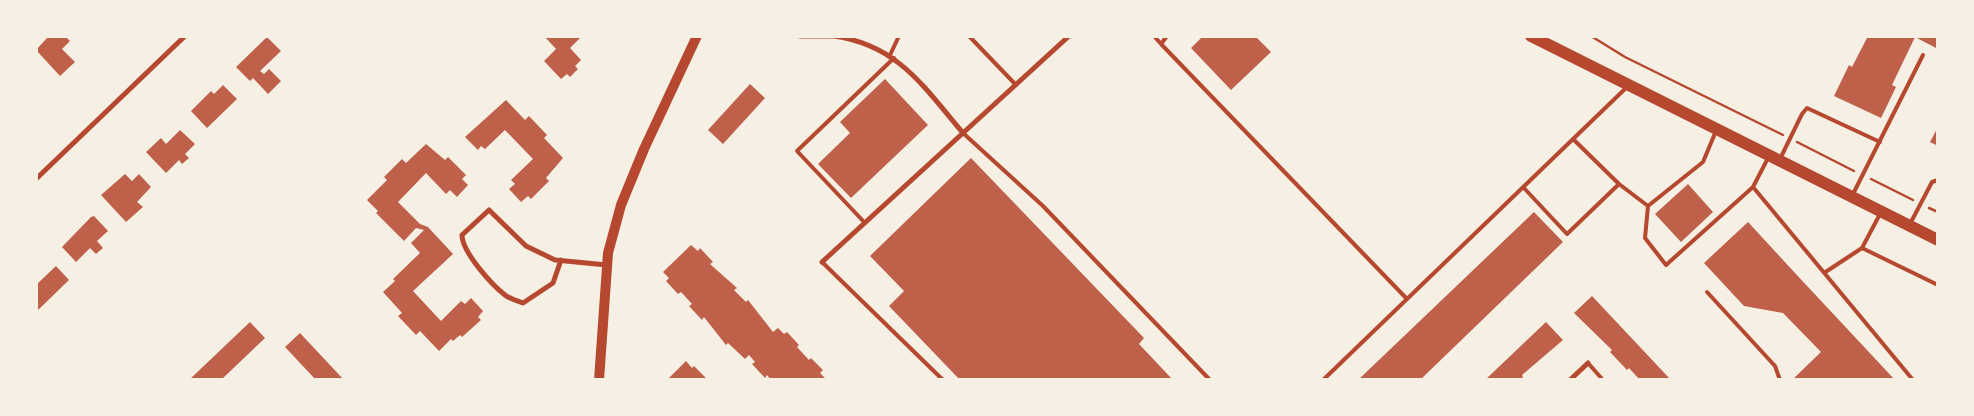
<!DOCTYPE html>
<style>
body{margin:0}
#map{position:relative;width:1974px;height:416px;overflow:hidden;background:#f6efe4;font-family:"IBM Plex Sans",sans-serif}
canvas{display:block}
.frame{position:absolute;inset:0;border:38px solid #f6efe4;pointer-events:none}
</style>
<div id="map">
<canvas width="1974" height="416"></canvas>
<div class="frame"></div>
</div>
<script>
const g = document.querySelector('canvas').getContext('2d');
g.lineJoin = 'round';
function paint(path, color) { g.fillStyle = color; g.fill(path, 'evenodd'); }
function trace(path, color, width, dash) { g.strokeStyle = color; g.lineWidth = width; g.lineCap = dash ? 'butt' : 'round'; g.setLineDash(dash || []); g.stroke(path); }
const building = new Path2D(`
 M45,36h20l5,5 -8,8 13,13 -15,14 -24,-26 11,-12z
 M544,36h38l-12,12 11,12 -6,6 3,3 -8,8 -3,-3 -6,5 -17,-18 12,-12z
 M1203,36h52l16,16 -40,38 -40,-42z
 M1868,36h70v13l-23,-12 -23,48 4,2 -15,31 -47,-22 15,-31 3,2z
 M267,37l14,14 -21,20 4,3 5,-5 12,12 -13,13 -15,-16 -3,3 -14,-14z
 M885,79l43,46 -77,73 -33,-34 32,-31 -10,-11z
 M750,84l15,14 -42,46 -15,-14z
 M223,85l14,14 -30,29 -16,-17 20,-20 3,3z
 M506,100l19,20 4,-4 18,19 -3,3 19,20 -17,20 3,3 -18,18 -3,-3 -7,6 -12,-13 6,-5 -4,-4 22,-21 -28,-29 -20,19 -4,-3 -3,4 -13,-13z
 M1938,127v19l-8,-4z
 M180,130l15,14 -10,10 4,4 -7,6 -3,-4 -13,13 -20,-21 15,-14 5,6z
 M426,144l19,16 3,-3 18,18 -4,4 6,6 -11,12 -7,-7 -4,4 -20,-21 -28,29 22,22 8,3 25,27 -40,37 28,30 20,-20 4,3 6,-6 12,13 -5,6 3,3 -19,17 -2,-2 -7,6 -2,-2 -12,12 -19,-20 -4,4 -18,-19 4,-3 -19,-21 12,-11 -2,-2 27,-26 -9,-10 13,-13 -8,-2 -12,13 -28,-28 2,-2 -11,-11 20,-20 -3,-3 18,-18 4,4z
 M971,158l173,180 -5,6 34,36h-213l-71,-74 15,-15 -34,-35z
 M125,174l7,7 7,-7 12,13 -14,15 6,5 -17,15 -25,-27z
 M1688,184l25,28 -32,30 -26,-28z
 M1534,212l29,30 -143,138h-62z
 M94,216l14,15 -11,10 6,7 -7,6 -6,-6 -14,14 -14,-15 29,-30z
 M1748,222l47,51 100,107h-103l29,-28 -38,-39 -39,-7 -40,-43z
 M691,245l7,6 2,-3 13,14 -3,2 27,24 -3,2 12,12 2,-2 25,32 5,-4 6,6 3,-2 12,13 -2,2 12,13 2,-2 12,12 -3,3 7,7h-56l-4,-5 -2,3 -13,-14 3,-2 -6,-7 -4,4 -17,-16 -2,2 -22,-28 -2,3 -13,-14 3,-2 -11,-12 -3,2 -12,-13 3,-3 -6,-6z
 M56,266l13,14 -32,31 -1,-26z
 M1592,296l79,84h-31l-11,-12 -2,2 -17,-18 2,-2 -38,-37z
 M250,322l15,16 -44,42h-32z
 M1546,322l17,18 -41,35 1,2 -3,3h-35z
 M300,333l44,47h-28l-31,-33z
 M686,361l6,7 2,-2 13,13 -40,1z`);
const path = new Path2D(`
 M1591,36l34,21 158,78
 M1797,142l57,29
 M1871,179l42,21
 M1929,208l9,4`);
const service = new Path2D(`
 M969,36l47,49
 M1154,36l7,8
 M1167,36l-6,8 246,255
 M890,55l9,-19
 M1716,131l-13,31 -55,44 -3,32 21,27 87,-78
 M963,133l80,73 167,174
 M1573,139l46,45
 M1768,158l-15,29 160,193
 M1780,159l22,-45 5,-6 73,34
 M1523,187l44,47 52,-50 29,22
 M1853,194l70,-139
 M865,223l-68,-72 97,-93
 M1910,224l22,-42 6,-2
 M1862,248l76,37
 M822,262l121,118
 M1824,273l38,-25 18,-34
 M1707,292l68,74 5,14
 M1588,363l15,17
 M1323,380l304,-293`);
const minor = new Path2D(`
 M800,36h33
 M834,36c64,9 90,51 129,97
 M36,179l149,-143
 M561,260l-8,23 -30,20c-5,-2 -13,-4 -18,-8 -13,-10 -43,-43 -43,-60l27,-25 37,36 29,14 52,5
 M822,262l247,-226
 M1570,380l18,-17`);
const secondary = new Path2D(`
 M599,380l9,-127 13,-48 23,-56 53,-113`);
const primary = new Path2D(`
 M1531,36l407,204`);
paint(building, '#bf614a');
trace(path, '#b5482f', 2.5);
trace(service, '#b5482f', 4);
trace(minor, '#b5482f', 5);
trace(secondary, '#b5482f', 10);
trace(primary, '#b5482f', 12);
</script>
